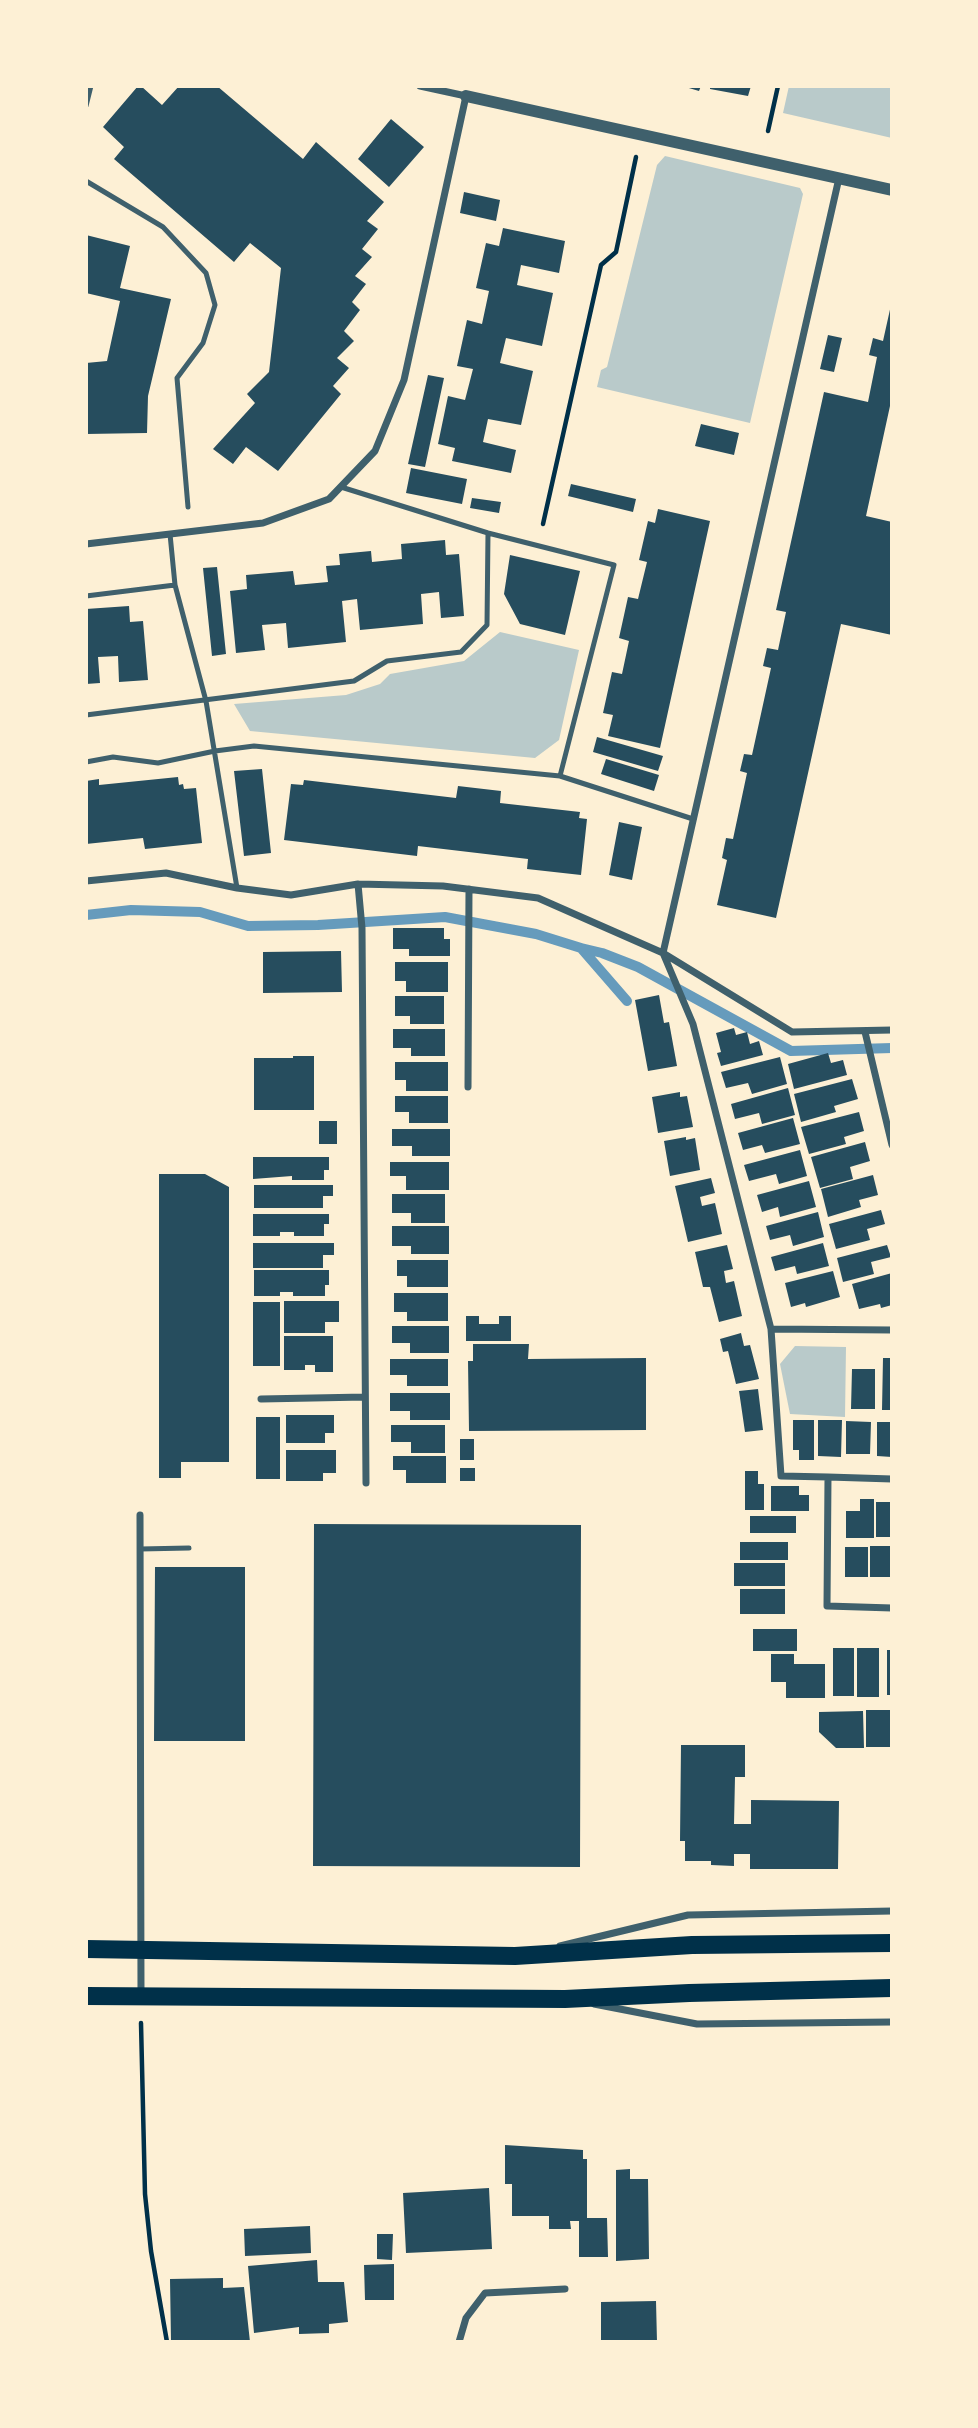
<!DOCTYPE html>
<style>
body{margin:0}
#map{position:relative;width:978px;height:2428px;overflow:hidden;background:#fdf0d5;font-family:Spectral,serif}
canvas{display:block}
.frame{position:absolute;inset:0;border:88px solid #fdf0d5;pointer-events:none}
</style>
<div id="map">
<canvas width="978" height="2428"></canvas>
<div class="frame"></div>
</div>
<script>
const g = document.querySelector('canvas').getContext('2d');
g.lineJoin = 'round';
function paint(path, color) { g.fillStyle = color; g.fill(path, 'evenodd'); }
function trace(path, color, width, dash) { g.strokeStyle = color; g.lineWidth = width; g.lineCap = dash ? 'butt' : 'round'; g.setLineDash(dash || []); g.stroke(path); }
const green = new Path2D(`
 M789,86h103v52l-109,-25z
 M665,156l135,32 3,6 -53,229 -153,-36 4,-17 6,-3 50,-202z
 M500,632l79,18 -20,90 -24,18 -285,-27 -16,-27 112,-9 34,-11 10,-10 74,-13z
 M795,1346l51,1 -1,70 -55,-3 -10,-50z`);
const stream = new Path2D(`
 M86,915l45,-5 69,2 48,14 70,-1 127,-8 91,17 45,14 46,53
 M581,948l21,5 36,14 153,84 101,-3`);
const building = new Path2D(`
 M138,86h3l21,19 17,-19h38l86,73 13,-17 68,60 -17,19 11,8 -16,20 10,8 -17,19 11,8 -14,18 8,8 -16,21 10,10 -17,17 12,10 -16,18 8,8 -63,77 -32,-24 -13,17 -20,-15 42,-46 -8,-9 22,-22 12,-104 -31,-25 -16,19 -120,-103 10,-12 -21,-20z
 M682,86h19l-2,5z
 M710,86h41l-3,10 -38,-7z
 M391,119l33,28 -35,40 -31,-28z
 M464,192l36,8 -4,21 -36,-8z
 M503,228l62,13 -6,32 -38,-8 -4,20 36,8 -11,53 -36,-8 -6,25 33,8 -12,54 -33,-6 -5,23 33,8 -5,23 -59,-12 3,-13 -17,-4 10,-48 17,4 8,-31 -16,-3 10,-46 15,4 7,-33 -13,-3 10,-45 13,3z
 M86,235l44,11 -10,42 51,11 -23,97 -1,37 -61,1v-71l21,-2 13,-60 -34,-8z
 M891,305l1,102 -2,-1 -24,110 26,6v113l-51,-11 -65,294 -59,-13 10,-45 -5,-2 4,-20 7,1 14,-66 -7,-2 4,-17 8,1 19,-87 -8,-2 4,-18 11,2 8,-38 -10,-2 48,-218 44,10 9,-45 -8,-2 4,-17 10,3z
 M828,335l14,3 -8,34 -14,-3z
 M428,375l16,3 -19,89 -17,-3z
 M701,424l38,9 -5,22 -39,-9z
 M411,468l56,11 -5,25 -56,-11z
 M571,484l65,15 -3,13 -65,-16z
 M472,498l29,4 -2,11 -29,-5z
 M658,509l52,12 -50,227 -52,-12 5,-21 -10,-2 9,-41 10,2 7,-33 -10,-3 9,-41 10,2 9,-37 -8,-2 9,-39 7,2z
 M445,540l1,15 13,-1 5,62 -23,2 -2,-26 -18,2 2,30 -63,6 -3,-31 -15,2 4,41 -58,6 -2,-25 -24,2 3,25 -29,3 -6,-62 17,-2 -1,-14 47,-4 2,14 33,-3 -2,-16 14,-1 -1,-11 32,-3 1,11 30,-3 -1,-15z
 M510,555l70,16 -15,64 -45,-11 -16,-30z
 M217,567l9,87 -14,2 -9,-88z
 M129,606l1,16 13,-1 5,59 -29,2 -1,-26 -20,1 2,26 -14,1v-75z
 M597,737l66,19 -5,15 -65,-19z
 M606,759l53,16 -5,16 -53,-17z
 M262,769l9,84 -27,3 -10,-85z
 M178,777l1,8 4,-1 1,5 12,-1 6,55 -57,6 -2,-11 -57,6v-63l13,-2v6z
 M304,780l152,18 2,-12 43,5 -1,12 80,9 -1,6 8,1 -6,56 -54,-6 1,-10 -110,-13 -1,10 -133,-16 7,-56 12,1z
 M619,822l23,5 -10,53 -23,-5z
 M393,928h51v11h6v17h-41v-7h-16z
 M341,951l1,41 -79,1v-41z
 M395,962h53v30h-42v-11h-11z
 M659,995l5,28 5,-1 8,44 -29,5 -13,-71z
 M395,996h49v28h-34v-8h-15z
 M734,1028l2,7 11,-3 3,12 9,-3 4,14 -42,11 -4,-13 4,-1 -5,-19z
 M393,1029h52v27h-34v-8h-18z
 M828,1053l3,10 12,-3 4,15 -53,14 -6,-25z
 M293,1056h21v54h-60v-52h39z
 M780,1057l7,27 -35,10 -4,-11 -22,5 -5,-16z
 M395,1062h53v29h-42v-11h-11z
 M852,1079l6,20 -24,7 2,6 -35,10 -7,-28z
 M788,1088l7,27 -33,9 -3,-11 -24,6 -4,-15z
 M680,1092v5l7,-1 6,31 -35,6 -6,-36z
 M395,1096h53v27h-39v-11h-14z
 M859,1112l5,19 -20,6 2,7 -37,10 -8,-27z
 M793,1118l7,26 -35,9 -3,-8 -19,5 -5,-17z
 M319,1121h18v23h-18z
 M392,1129h58v27h-38v-10h-20z
 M686,1137v3l9,-2 5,32 -30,6 -6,-35z
 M865,1142l5,19 -20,6 3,12 -33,9 -9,-31z
 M800,1150l7,26 -28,8 -3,-10 -27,7 -5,-16z
 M253,1157h76v13h-5v10h-32v-4l-39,3z
 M390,1162h59v28h-43v-14h-16z
 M159,1174h46l24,13v275h-48v16h-22z
 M873,1175l5,20 -19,5 2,7 -33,10 -7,-28z
 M711,1178l4,15 -15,4 2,9 13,-3 7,31 -34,8 -13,-56z
 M809,1181l7,26 -36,10 -2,-10 -16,5 -5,-17z
 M254,1185h79v11h-10v12h-69z
 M392,1194h53v29h-34v-10h-19z
 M881,1210l4,14 -18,5 3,11 -34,9 -7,-25z
 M818,1212l6,25 -31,9 -3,-11 -20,5 -4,-14z
 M253,1214h76v10h-5v12h-30v-4h-14v4h-27z
 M392,1226h57v28h-38v-8h-19z
 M253,1243h81v12h-11v13h-70z
 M823,1243l6,23 -32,8 -2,-8 -20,5 -4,-14z
 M727,1245l6,24 -9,2 2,12 8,-2 8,35 -23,6 -9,-35h-7l-8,-35z
 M887,1245l4,12 -20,5 3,12 -31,8 -6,-24z
 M397,1260h51v27h-41v-11h-10z
 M254,1270h75v15h-4v11h-32v-4h-13v4h-26z
 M833,1271l7,26 -34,10 -1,-4 -14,4 -6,-24z
 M892,1273v32l-11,3 -1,-4 -21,5 -7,-25z
 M394,1293h54v28h-41v-9h-13z
 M284,1301h55v21h-14v11h-41z
 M253,1302h27v64h-27z
 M466,1316h13v8h20v-8h12v25h-45z
 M392,1326h57v27h-39v-10h-18z
 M741,1333l3,13 6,-1 9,34 -23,5 -8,-33 -5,1 -3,-13z
 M284,1336h49v36h-18v-7h-10v5h-21z
 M473,1344h56l-1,15 118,-1v72l-177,1 -1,-70h5z
 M883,1358h9v52h-10z
 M390,1359h58v27h-41v-11h-17z
 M852,1369h23v40h-24z
 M758,1389l5,41 -18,2 -6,-41z
 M390,1393h60v27h-40v-9h-20z
 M286,1415h48v18h-9v10h-39z
 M256,1417h24v62h-24z
 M793,1420h21v40h-15v-10h-6z
 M818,1420h24l-1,37 -23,-1z
 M846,1421l25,1 -1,32h-24z
 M877,1422h15v35l-15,-1z
 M391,1425h54v28h-34v-11h-20z
 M460,1439h14v21h-14z
 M286,1450h50v23h-13v8h-37z
 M393,1456h53v27h-40v-13h-13z
 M460,1468h15v13h-15z
 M745,1471h13v13h6v26h-19z
 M771,1486h28v9h10v16h-38z
 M860,1499h14v39h-28v-27h14z
 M876,1502h16v35h-16z
 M750,1516h46v17h-46z
 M314,1524l267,1 -1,342 -267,-1z
 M740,1542h48v18h-48z
 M870,1546h22v31h-22z
 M845,1547h23v30h-23z
 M734,1563h51v23h-51z
 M155,1567h90v174h-91z
 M740,1589h45v25h-45z
 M753,1629h44v22h-44z
 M833,1648h21v48h-21z
 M857,1648h22v49h-22z
 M887,1650h5v45h-5z
 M771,1654h23v10h31v34h-39v-16h-15z
 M866,1710h26v37h-26z
 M863,1711l1,37h-28l-17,-16v-20z
 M681,1745h64v32h-10l-1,47h17v-24l88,1 -1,68h-88v-15h-16v12l-23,-1v-4h-26v-20h-5z
 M505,2145l78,5v9h4v59h20l1,39h-29v-36h-9l1,8h-22v-13h-37v-32h-7z
 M630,2169v10h18l1,80 -33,2v-91z
 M489,2188l3,61 -86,4 -3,-60z
 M310,2226l1,27 -66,3 -1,-27z
 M377,2234h16l-1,26 -15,-1z
 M317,2260l1,22h26l4,40 -19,2v9l-30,1v-7l-45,6 -6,-67z
 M394,2264v36h-29l-1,-35z
 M223,2278v10l21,-1 6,55 -79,-1 -1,-62z
 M656,2301l1,41h-56v-40z`);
const path = new Path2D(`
 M768,131l10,-45
 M543,524l58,-259 15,-13 20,-95
 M141,2023l4,171 6,57 16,91`);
const service = new Path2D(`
 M86,106l5,-20
 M86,181l77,46 43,46 9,32 -12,38 -26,35 11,129
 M341,487l147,46 126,32 -54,211
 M170,534l5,51 31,116 31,187
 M86,596l89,-11
 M86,715l268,-34 33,-20 74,-9 26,-27 1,-92
 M86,762l27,-5 45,6 57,-12 39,-5 306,30 133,43
 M140,1549l49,-1`);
const minor = new Path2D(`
 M86,544l177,-21 66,-24 46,-48 29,-71 62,-284 -46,-10
 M86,881l80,-8 71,15 54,7 67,-11 85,2 95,12 125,55 129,79 100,-2
 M358,884l4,44 4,555
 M865,1032l27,113
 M468,1087l1,-198
 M771,1329l121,1
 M261,1399l104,-2
 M828,1477l-47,-1 -10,-147 -78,-305 -30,-71 176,-775
 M892,1479l-64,-2 -1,129 65,2
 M140,1515l1,479
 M560,1946l128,-31 204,-4
 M594,2004l103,20 195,-2
 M459,2342l7,-24 19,-25 80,-4`);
const tertiary = new Path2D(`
 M466,96l426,94`);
const primary = new Path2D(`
 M86,1949l429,7 177,-11 200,-2
 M86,1996l479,3 124,-6 203,-5`);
paint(green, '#b9caca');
trace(stream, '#669bbc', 10);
paint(building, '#264d5e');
trace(path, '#003049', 4.5);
trace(service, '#3f606c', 5);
trace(minor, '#3f606c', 7);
trace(tertiary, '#3f606c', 12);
trace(primary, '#003049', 18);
</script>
